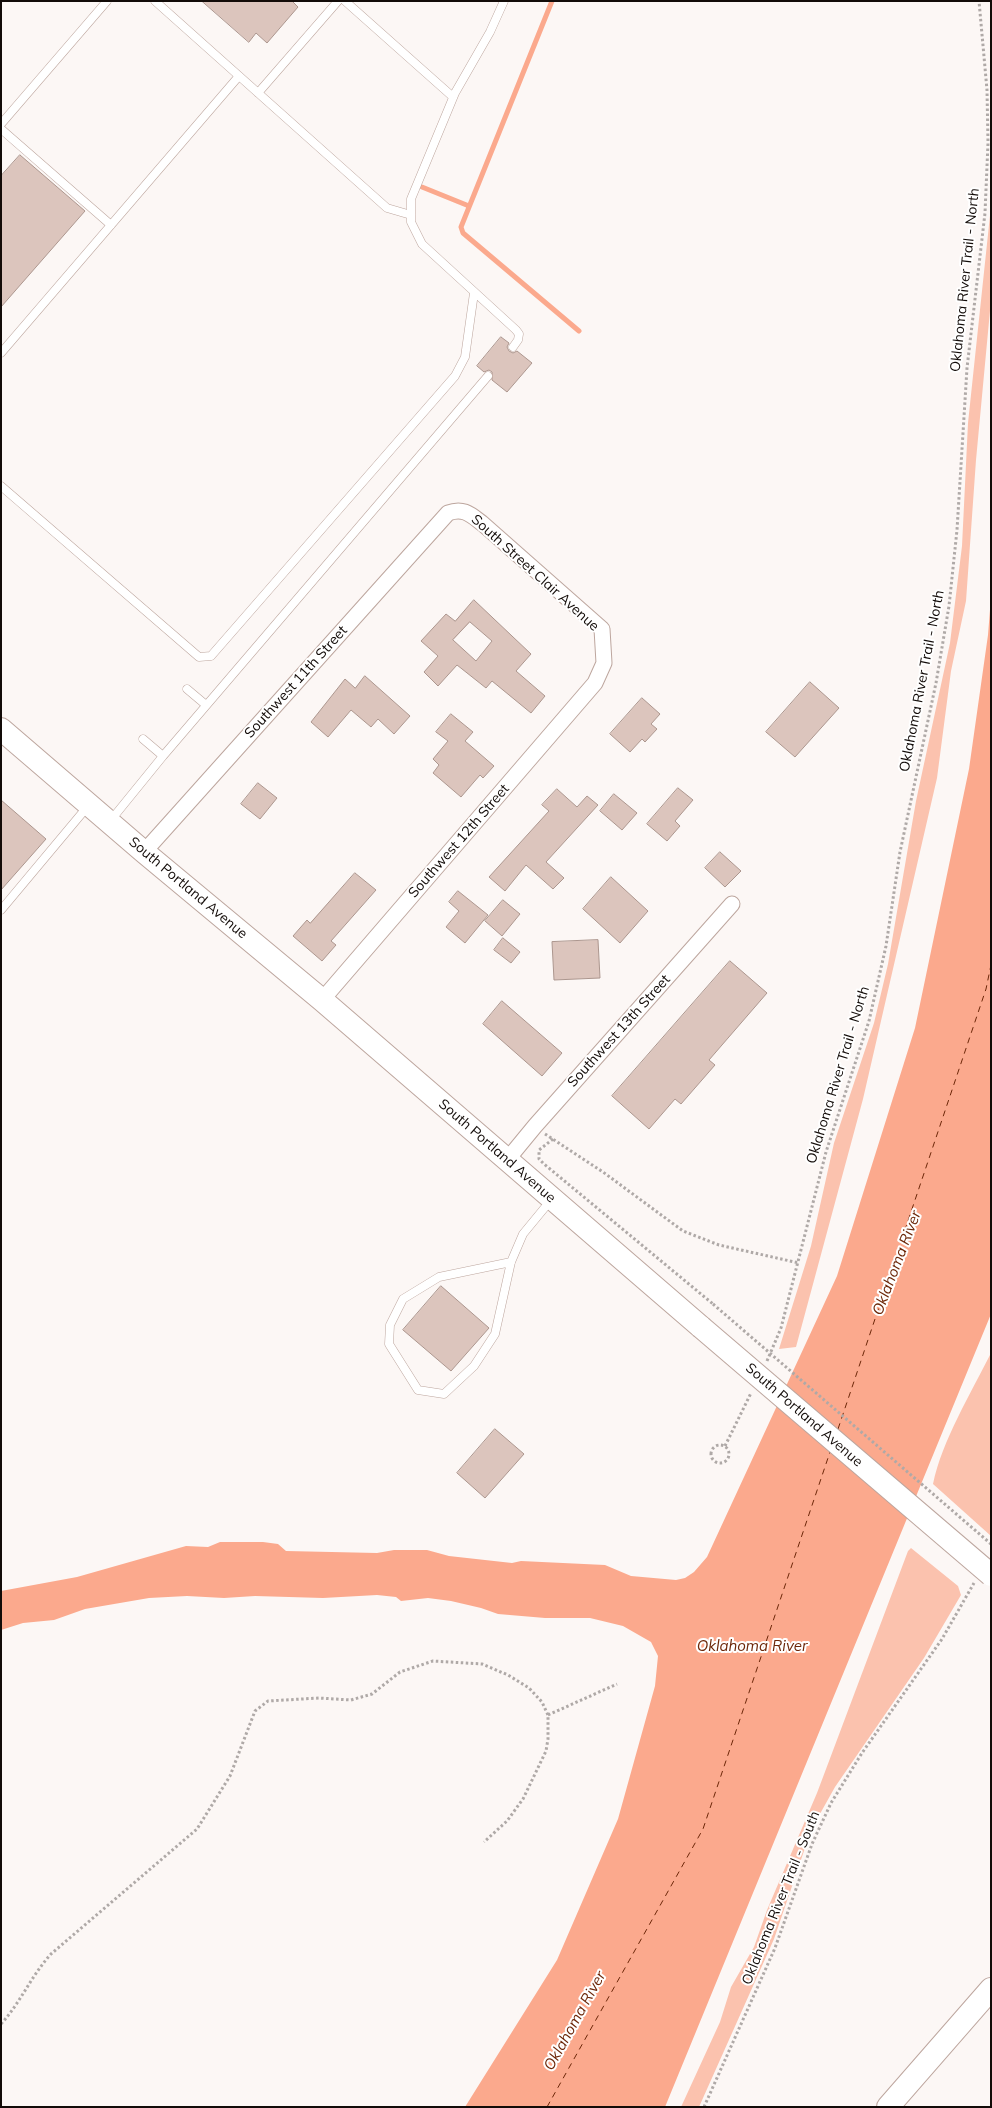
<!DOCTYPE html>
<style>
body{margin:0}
#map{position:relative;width:992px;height:2108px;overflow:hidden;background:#fcf7f5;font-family:Mulish,sans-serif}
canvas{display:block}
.frame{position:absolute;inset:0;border:2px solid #120b08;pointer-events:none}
</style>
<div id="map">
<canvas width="992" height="2108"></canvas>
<div class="frame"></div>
</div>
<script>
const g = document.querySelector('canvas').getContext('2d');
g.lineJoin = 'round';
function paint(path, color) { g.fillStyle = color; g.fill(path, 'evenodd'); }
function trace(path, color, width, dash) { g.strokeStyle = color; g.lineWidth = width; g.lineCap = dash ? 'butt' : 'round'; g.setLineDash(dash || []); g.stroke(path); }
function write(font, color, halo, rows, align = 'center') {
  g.font = font + ' Mulish,sans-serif'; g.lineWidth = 4; g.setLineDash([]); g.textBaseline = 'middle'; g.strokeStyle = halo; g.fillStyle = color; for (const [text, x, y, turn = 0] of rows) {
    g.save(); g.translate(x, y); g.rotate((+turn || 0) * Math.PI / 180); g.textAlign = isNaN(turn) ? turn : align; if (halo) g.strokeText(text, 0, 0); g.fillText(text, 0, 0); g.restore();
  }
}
const green = new Path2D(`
 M991,206v94l-15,160 -10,141 -15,70 -14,107 -74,321 -67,248 -17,2 32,-103 23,-103 40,-120 14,-59 28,-163 34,-158 12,-97 6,-123z
 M991,1353v183l-58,-52c9,-43 38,-91 58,-131z
 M911,1548l47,38 3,9 -37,63 -89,129 -19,34 -11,27 -31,91 -75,168h-18l39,-85 11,-35 23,-40 13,-37 50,-117 91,-242z`);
const water = new Path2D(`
 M991,597v717l-326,793h-200l92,-147 61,-141 37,-133 3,-30 -7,-14 -28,-16 -33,-8h-45l-47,-4 -17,-6 -30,-7 -23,-3 -27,3 -5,-4 -19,-2 -54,3 -68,-2 -31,2 -37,-2 -38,2 -64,11 -31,11 -31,3 -22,7v-39l76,-14 109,-31 22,1 12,-5h43l15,2 8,7 91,2 17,-3h33l22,6 63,7 9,-2 84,4 26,11 45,4 9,-2 9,-6 13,-15 130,-281 78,-248 54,-259 19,-134z`);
const stream = new Path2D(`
 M552,1l-91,226 2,6 116,98
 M422,187l47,19`);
const ferry = new Path2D(`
 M838,1429l148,-440 5,-24
 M547,2107l156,-278 127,-377`);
const building = new Path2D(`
 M202,1h90l6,6 -31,36 -11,-10 -7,9z
 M20,155l65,56 -84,96v-131z
 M501,337l8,6 -2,4 2,4 4,2 4,-2 15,12 -25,29 -15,-12v-8l-3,-2 -5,2 -7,-6z
 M474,600l57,54 -15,17 29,25 -14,17 -39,-32 -6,7 -29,-23 -19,21 -14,-14 14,-16 -17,-15 25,-27 9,7zM470,622l22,19 -16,20 -23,-21z
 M365,676l45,40 -16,18 -16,-15 -7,8 -20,-17 -23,27 -17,-15 34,-43 10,9z
 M810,682l29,26 -44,49 -29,-25z
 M642,698l18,16 -9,10 6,5 -12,13 -3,-3 -12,13 -20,-18z
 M451,714l22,18 -8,9 29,25 -11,12 -3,-3 -19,22 -28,-24 6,-8 -6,-6 15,-18 -12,-9z
 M258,783l19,15 -17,21 -19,-15z
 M678,788l15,12 -18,21 5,5 -13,15 -20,-17z
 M557,789l20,18 10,-11 11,9 -52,57 18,16 -11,11 -27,-24 -21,26 -16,-14 60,-66 -7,-6z
 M614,794l23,19 -15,17 -22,-19z
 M1,800l45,39 -45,51z
 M720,852l21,19 -16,16 -20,-19z
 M355,873l21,17 -45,51 5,4 -14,16 -29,-25 14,-16 3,3z
 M611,877l37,34 -28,32 -37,-34z
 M458,891l30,24 -23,28 -19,-16 13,-16 -10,-9z
 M503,900l17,14 -18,22 -17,-15z
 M503,938l17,14 -9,11 -17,-13z
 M598,940l2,38 -46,2 -2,-38z
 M730,961l37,32 -58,67 6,5 -34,39 -6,-5 -26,30 -37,-33z
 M502,1001l60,52 -20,23 -59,-52z
 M441,1286l48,42 -38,43 -48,-41z
 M495,1429l29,25 -39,44 -28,-25z`);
const path = new Path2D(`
 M545,1134l58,38 80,59 36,14 80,18
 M553,1139l-14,11v9l5,5 169,140
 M767,1361l14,-33 45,-176 43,-131 17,-75 14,-94 36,-169 13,-77 8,-76 10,-162 18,-155 3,-70 -1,-53 -8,-89
 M711 1454a9 9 0 1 1 18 0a9 9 0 1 1-18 0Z
 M725,1446l26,-53
 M548,1715l69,-31
 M1,2024c20,-22 30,-48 50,-70l146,-125 33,-53 25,-65 13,-10 51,-3 32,2 21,-6 28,-22 33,-11 49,3 26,11 21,13 13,14 6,13v24l-2,12 -23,48 -16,22 -23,21
 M704,2107l71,-159 37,-104 19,-41 31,-50 80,-114 32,-56`);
const service = new Path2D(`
 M155,1l232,207 24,7
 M345,1l108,96
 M504,1l-14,31 -35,61 -44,106v23l11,22 94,86 3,4 -1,6 -5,7
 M258,93l80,-92
 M1,124l106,-123
 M1,129l110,96
 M1,353l238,-277
 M1,486l198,171 12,-1 244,-280 10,-19 9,-64
 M187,689l19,16
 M143,739l20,17
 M111,820l52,-64 325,-380
 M1,910l87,-104
 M511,1262l-72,15 -36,22 -13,26 -1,19 29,46 26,4 30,-28 21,-32 16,-72 12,-28 28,-34`);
const minor = new Path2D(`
 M144,852l304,-339c16,-6 23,2 35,11l119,105 2,34 -9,20 -273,317
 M507,1160l28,-34 197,-222`);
const secondary = new Path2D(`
 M1,729l143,123 178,148 379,327
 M888,2107l103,-118`);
const pathBridge = new Path2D(`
 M713,1304l278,240`);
const secondaryBridge = new Path2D(`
 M701,1327l290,248`);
const streetNames = [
 ["Oklahoma River Trail - North",965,280,-84],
 ["South Street Clair Avenue",535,573,42],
 ["Oklahoma River Trail - North",922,681,-79],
 ["Southwest 11th Street",296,682,-48],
 ["Southwest 12th Street",459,841,-49],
 ["South Portland Avenue",188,888,40],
 ["Southwest 13th Street",619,1031,-48],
 ["Oklahoma River Trail - North",838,1075,-73],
 ["South Portland Avenue",497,1151,41],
 ["South Portland Avenue",804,1415,41],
 ["Oklahoma River Trail - South",781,1898,-68]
];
const waterNames = [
 ["Oklahoma River",897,1263,-69],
 ["Oklahoma River",752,1646],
 ["Oklahoma River",575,2021,-61]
];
paint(green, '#fbc2ae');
paint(water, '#fba98d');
trace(stream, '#fba98d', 5);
trace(ferry, '#6d2709', 1, [6, 5]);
paint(building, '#dcc5bd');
trace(building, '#ac968e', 1);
trace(service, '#bda69e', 9);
trace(minor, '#bda69e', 17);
trace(secondary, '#bda69e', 24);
trace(path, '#afa9a7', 3, [2.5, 2.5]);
trace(service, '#fff', 8);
trace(minor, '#fff', 15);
trace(secondary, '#fff', 22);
trace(secondaryBridge, '#bda69e', 24, []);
trace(pathBridge, '#afa9a7', 3, [2.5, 2.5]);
trace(secondaryBridge, '#fff', 22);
write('14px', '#120b08', '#fff', streetNames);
write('italic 15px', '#6d2709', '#fff', waterNames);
</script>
